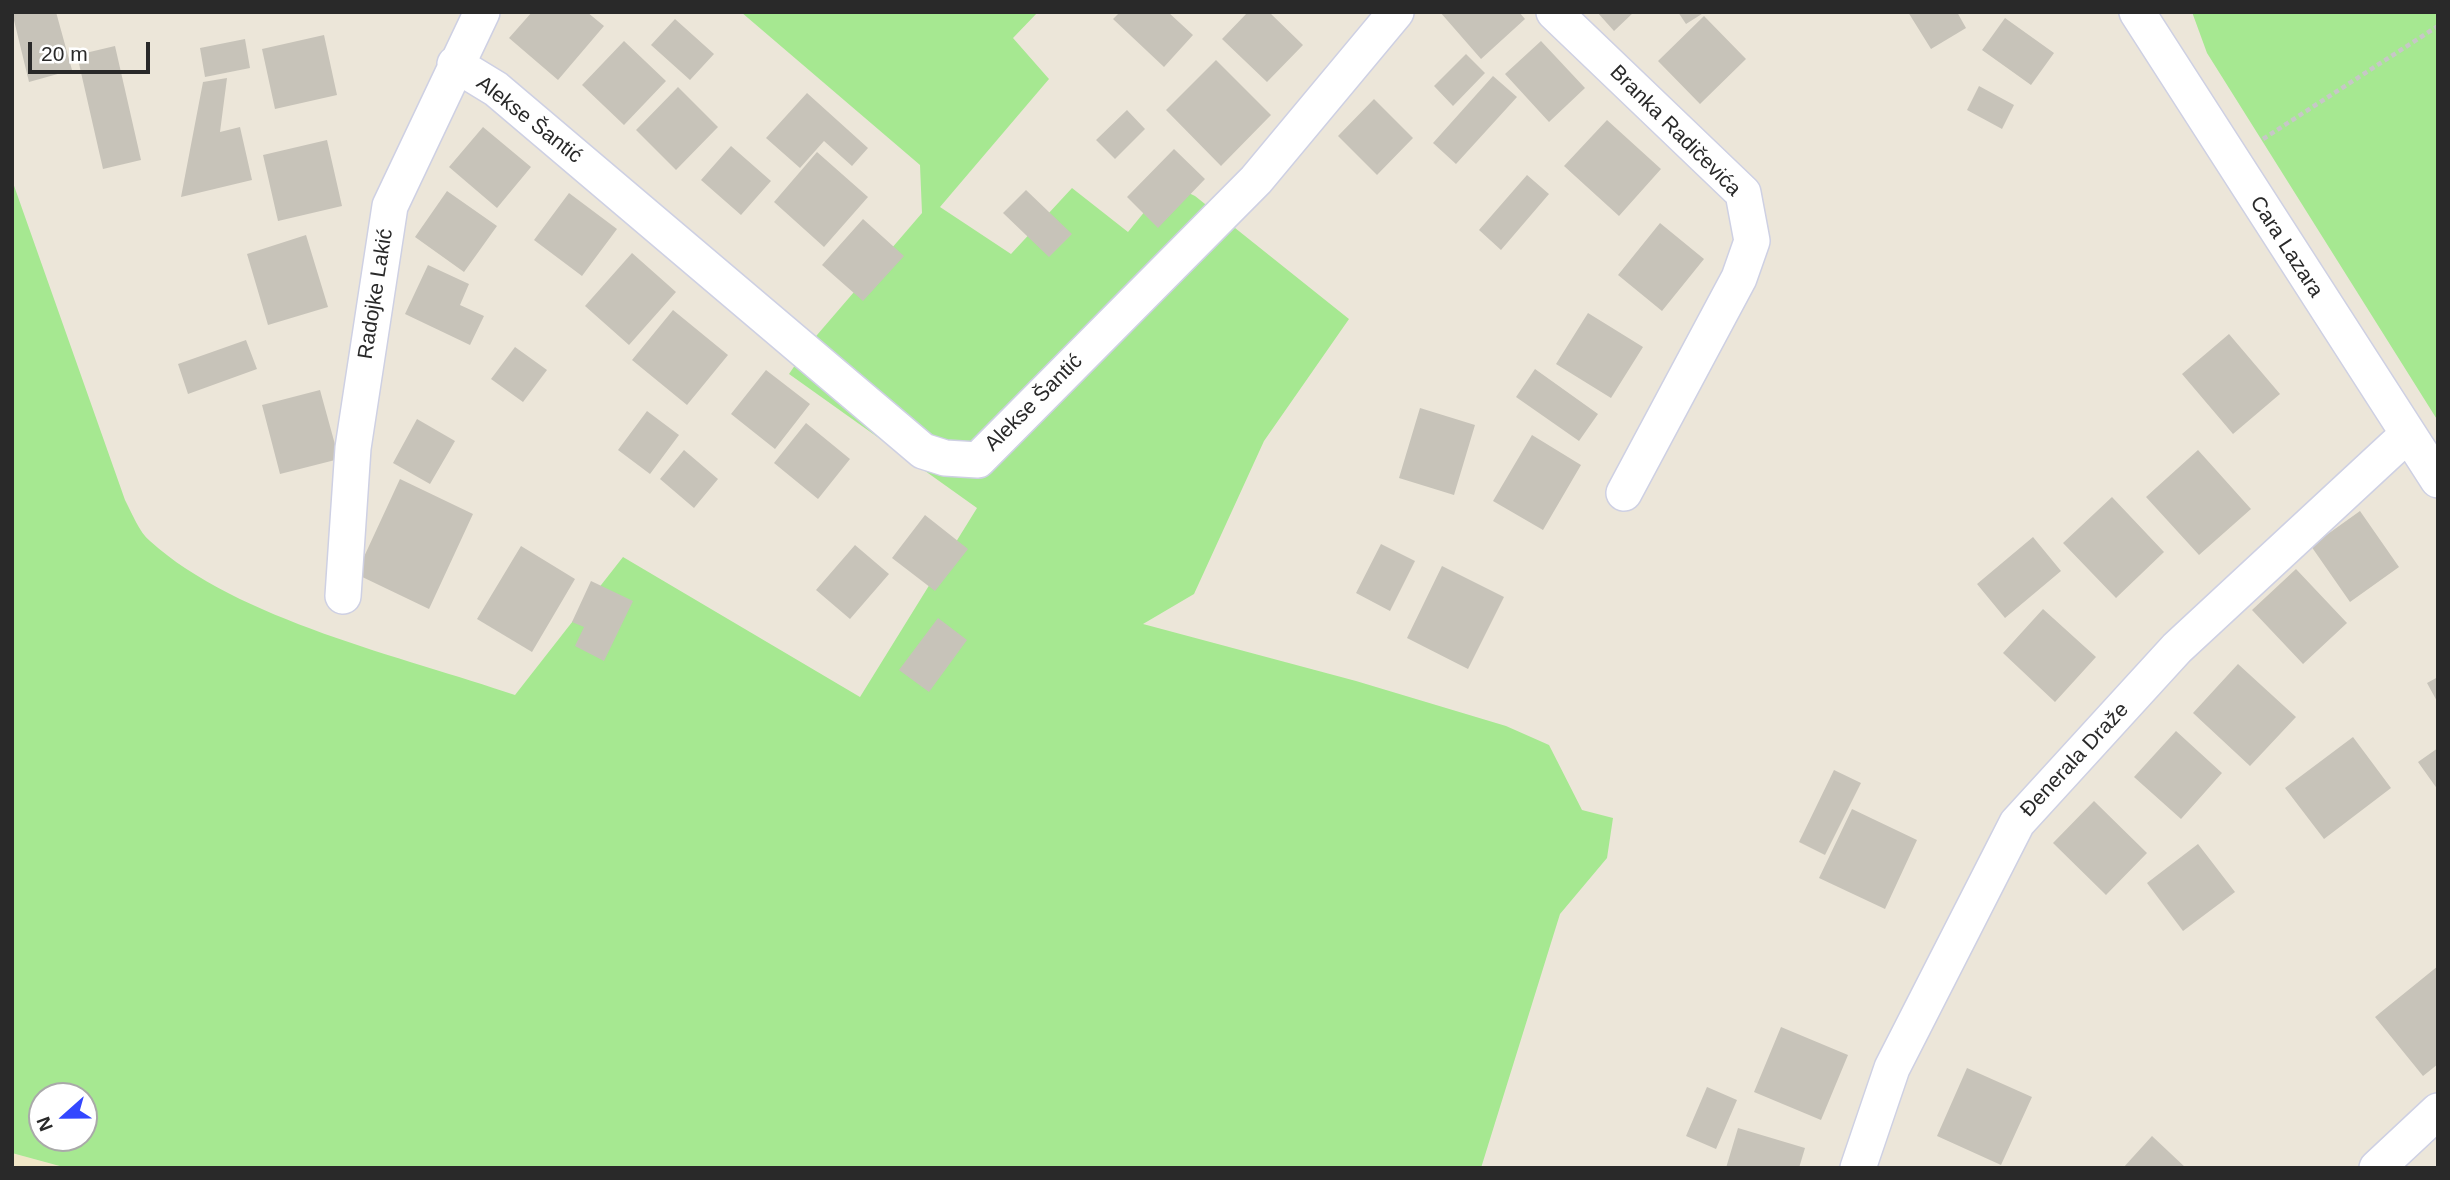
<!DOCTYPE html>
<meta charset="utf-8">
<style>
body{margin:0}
#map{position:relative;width:2450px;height:1180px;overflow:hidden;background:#ece6d9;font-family:Arial,sans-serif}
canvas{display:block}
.frame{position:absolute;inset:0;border:14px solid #292929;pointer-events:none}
.north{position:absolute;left:28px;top:1082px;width:70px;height:70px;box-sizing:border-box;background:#fff;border:2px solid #a9a9a9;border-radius:50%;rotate:249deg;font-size:19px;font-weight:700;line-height:28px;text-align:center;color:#292929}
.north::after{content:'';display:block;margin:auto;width:24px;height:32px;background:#3347ff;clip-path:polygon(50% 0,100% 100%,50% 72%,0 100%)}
.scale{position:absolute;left:28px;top:42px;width:122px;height:32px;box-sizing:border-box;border:4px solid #292929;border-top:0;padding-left:9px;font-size:21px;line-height:24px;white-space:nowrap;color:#292929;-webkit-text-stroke:5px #fff;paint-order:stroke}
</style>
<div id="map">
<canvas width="2450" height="1180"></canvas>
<div class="frame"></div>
<div class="north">N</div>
<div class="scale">20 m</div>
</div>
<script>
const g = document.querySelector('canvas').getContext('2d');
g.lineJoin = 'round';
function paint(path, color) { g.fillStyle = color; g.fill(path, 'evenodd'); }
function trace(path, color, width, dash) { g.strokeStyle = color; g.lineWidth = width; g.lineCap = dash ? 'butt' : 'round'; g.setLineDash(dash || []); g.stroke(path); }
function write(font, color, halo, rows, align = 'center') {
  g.font = font + ' Arial,sans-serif'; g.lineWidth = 5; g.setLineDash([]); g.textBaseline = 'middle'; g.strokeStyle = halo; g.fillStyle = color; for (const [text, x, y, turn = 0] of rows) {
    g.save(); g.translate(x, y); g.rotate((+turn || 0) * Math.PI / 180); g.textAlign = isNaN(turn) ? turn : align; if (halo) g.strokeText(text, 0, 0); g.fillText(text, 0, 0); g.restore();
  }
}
const education = new Path2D(`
 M12,1153l55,15h-55z`);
const green = new Path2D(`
 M741,12h297l-25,26 36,41 -109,128 71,47 61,-66 56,44 40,-49 27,13 154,123 -85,122 -70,153 -51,30 213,57 150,45 43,19 33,65 31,8 -6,40 -47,56 -79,254h-1414l-55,-15v-973l113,320c7,13 14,32 25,41 87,79 254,116 365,154l108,-138 237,140 117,-189 -188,-134 22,-32 111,-129 -2,-48zM42,1096h42v42h-42z
 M2192,12h246v409l-231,-368z`);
const building = new Path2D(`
 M12,12h44l16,58 -43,12z
 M532,12h55l17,14 -46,54 -49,-42z
 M1120,12h48l25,23 -29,32 -51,-48z
 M1248,12h21l34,33 -36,37 -45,-43z
 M1440,12h79l6,7 -44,40z
 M1597,12h37l-20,19z
 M1678,12h27l-19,12z
 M1908,12h49l9,16 -35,21z
 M1704,16l42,43 -46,45 -42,-43z
 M2005,18l49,35 -23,32 -49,-35z
 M675,19l39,35 -24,26 -39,-35z
 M324,35l13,60 -62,14 -13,-60z
 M245,39l5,29 -45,9 -5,-29z
 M624,41l42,40 -42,44 -42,-40z
 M1541,41l44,47 -36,34 -44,-48z
 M115,46l26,114 -38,9 -26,-114z
 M1466,54l19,19 -32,33 -19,-20z
 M1216,60l55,55 -50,51 -55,-56z
 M1493,76l24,21 -61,67 -23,-21z
 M227,78l-7,54 20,-5 12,53 -71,17 22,-115z
 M1979,86l35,19 -12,24 -35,-19z
 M678,87l40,40 -42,43 -40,-40z
 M807,93l61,55 -16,18 -28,-25 -24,27 -34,-30z
 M1374,99l39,39 -36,37 -39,-39z
 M1127,110l18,19 -30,30 -19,-19z
 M1607,120l54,49 -42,47 -55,-50z
 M483,127l48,40 -34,41 -48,-41z
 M327,140l15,66 -64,15 -15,-66z
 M731,146l40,35 -30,34 -40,-35z
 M1174,149l31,30 -47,49 -31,-31z
 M817,152l51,45 -44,50 -50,-45z
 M1527,175l22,19 -48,56 -22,-20z
 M1026,190l46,44 -23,23 -46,-44z
 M447,191l50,35 -33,46 -49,-35z
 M569,193l48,36 -35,47 -48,-36z
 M863,219l41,37 -41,45 -41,-36z
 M1660,223l44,36 -42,52 -44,-36z
 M306,235l22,72 -60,18 -21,-71z
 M632,253l44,39 -47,53 -44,-39z
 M428,265l41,19 -9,21 24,11 -14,29 -65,-31z
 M673,310l55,45 -41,50 -55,-45z
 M1588,313l55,34 -32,51 -55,-34z
 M2229,334l51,60 -47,40 -51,-60z
 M246,340l11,29 -69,25 -10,-30z
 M515,347l32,23 -24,32 -32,-23z
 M1535,369l63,45 -19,27 -63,-44z
 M766,370l44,34 -35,45 -44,-35z
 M320,390l19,69 -59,15 -18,-69z
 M1420,408l55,17 -21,70 -55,-17z
 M647,411l32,24 -29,39 -32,-24z
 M417,419l38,22 -25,43 -37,-21z
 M806,423l44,36 -32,40 -44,-36z
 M1532,435l49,30 -38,65 -50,-29z
 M684,450l34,29 -24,29 -34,-29z
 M2198,450l53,59 -52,46 -53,-58z
 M400,479l73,35 -44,95 -73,-35z
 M2112,497l52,55 -48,46 -53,-55z
 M2360,511l39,56 -49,35 -39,-56z
 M925,515l43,34 -33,42 -43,-33z
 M2033,537l28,34 -56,47 -28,-34z
 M1381,544l34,17 -25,50 -34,-18z
 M855,545l34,29 -39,45 -34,-29z
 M521,546l54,33 -43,73 -55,-33z
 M1442,566l62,31 -36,72 -61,-31z
 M2296,569l51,54 -44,41 -51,-54z
 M591,581l42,20 -29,60 -29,-15 9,-19 -12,-5z
 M2043,609l53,48 -41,45 -52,-49z
 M938,618l29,22 -38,52 -30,-22z
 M2238,664l58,53 -46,49 -57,-53z
 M2438,677v26l-11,-20z
 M2176,731l46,42 -41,46 -47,-42z
 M2353,737l38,51 -67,51 -39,-51z
 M2438,748v42l-20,-28z
 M1834,770l27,13 -36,72 -26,-13z
 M2094,801l53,52 -41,42 -53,-52z
 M1852,809l65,31 -32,69 -66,-31z
 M2198,844l37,48 -52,39 -36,-48z
 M2438,966v98l-15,12 -48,-59z
 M1781,1027l67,28 -27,65 -67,-28z
 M1967,1068l65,29 -31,68 -64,-29z
 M1707,1087l30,13 -21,49 -30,-13z
 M1738,1128l67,20 -6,20h-73z
 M2152,1136l34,32h-63z`);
const path = new Path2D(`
 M2263,139l175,-113`);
const street = new Path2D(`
 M1554,12l189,181 9,48 -13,37 -115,215
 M2137,12l301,468
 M455,64l41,25 427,362 22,7 33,2 278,-280 140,-168
 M343,596l10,-148 37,-242 92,-194
 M1858,1168l34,-100 125,-245 160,-175 231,-214
 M2377,1168l61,-57`);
const streetNames = [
 ["Alekse Šantić",529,120,38],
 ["Branka Radičevića",1675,131,45],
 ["Cara Lazara",2286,247,57],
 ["Radojke Lakić",376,294,-81],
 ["Alekse Šantić",1034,403,-45],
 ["Đenerala Draže",2075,760,-47]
];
paint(education, '#f0e6c7');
paint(green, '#a6e891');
paint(building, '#c7c3b9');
trace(street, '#ced0e3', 38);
trace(path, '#c7c7c7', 4.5, [5, 3.5]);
trace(street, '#fff', 35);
write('21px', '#292929', '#fff', streetNames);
</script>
